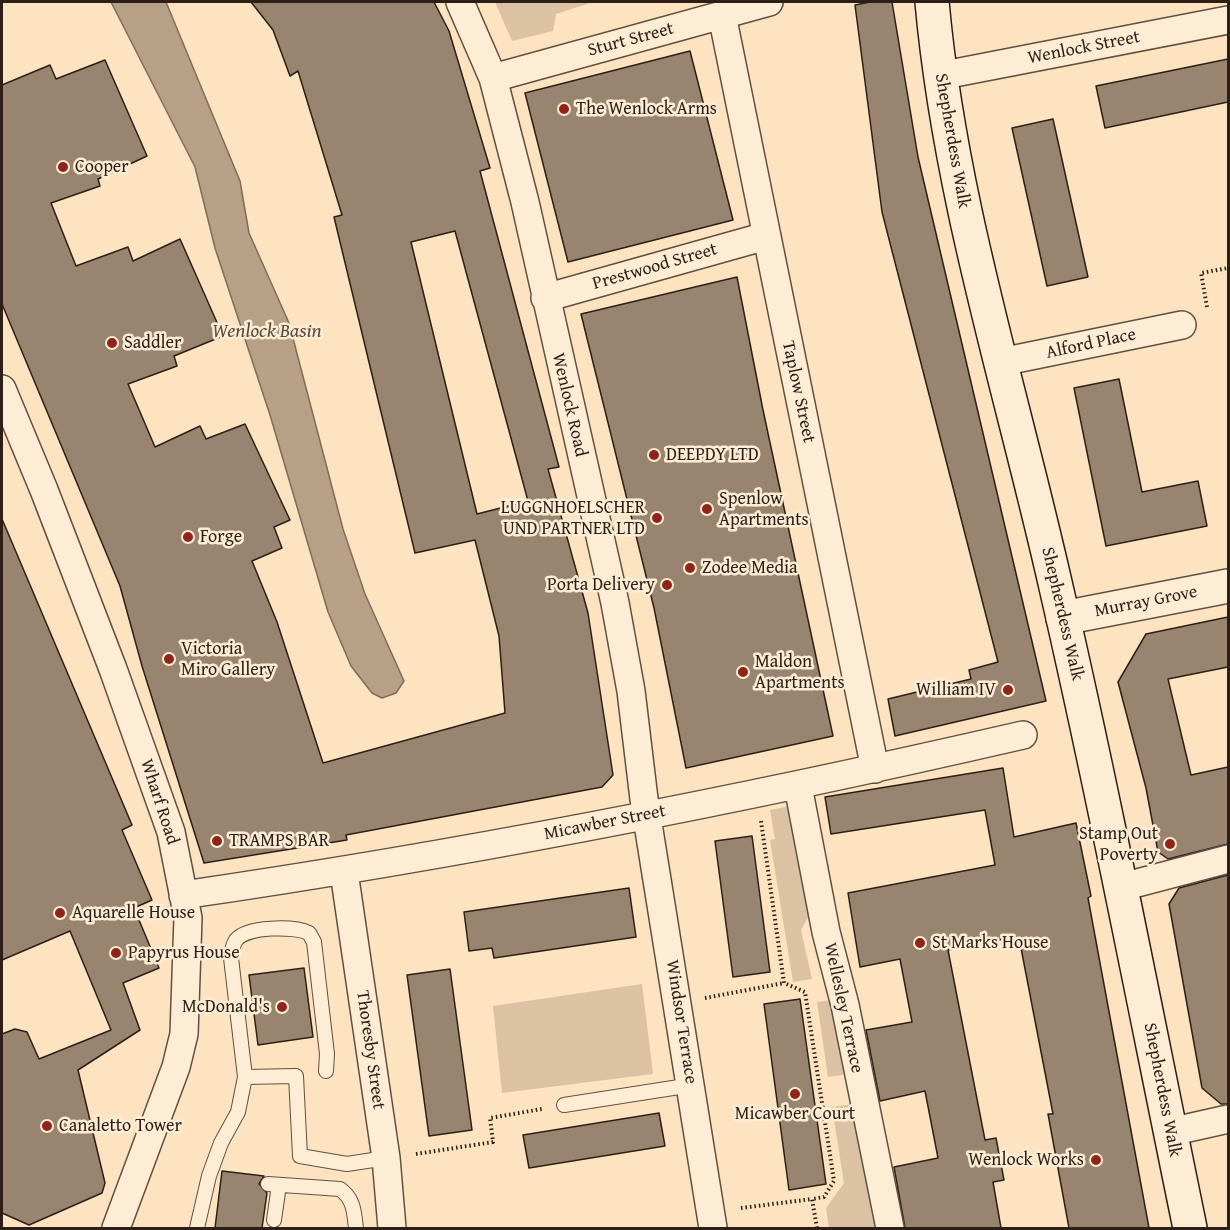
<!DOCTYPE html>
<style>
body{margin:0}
#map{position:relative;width:1230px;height:1230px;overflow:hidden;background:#fde3bf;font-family:"Gentium Book Plus",serif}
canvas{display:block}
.frame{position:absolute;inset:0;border:3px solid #2d1f18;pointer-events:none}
</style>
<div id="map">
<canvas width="1230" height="1230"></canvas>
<div class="frame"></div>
</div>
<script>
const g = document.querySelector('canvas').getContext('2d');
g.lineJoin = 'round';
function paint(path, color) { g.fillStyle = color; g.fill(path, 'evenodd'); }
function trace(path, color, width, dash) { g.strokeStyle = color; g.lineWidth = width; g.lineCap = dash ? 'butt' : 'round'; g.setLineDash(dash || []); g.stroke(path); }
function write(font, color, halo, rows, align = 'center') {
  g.font = font + ' "Gentium Book Plus",serif'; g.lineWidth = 5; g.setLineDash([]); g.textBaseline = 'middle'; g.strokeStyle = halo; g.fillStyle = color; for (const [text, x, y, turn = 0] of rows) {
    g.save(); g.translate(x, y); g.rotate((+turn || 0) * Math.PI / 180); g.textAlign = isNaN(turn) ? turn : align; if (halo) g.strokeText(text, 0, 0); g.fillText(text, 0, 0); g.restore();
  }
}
const green = new Path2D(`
 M495,2h98l-37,12 -3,17 -41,10z
 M796,805l17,103 -12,22 11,49 -19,3 -23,-142 5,-1 -5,-29z
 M642,984l11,90 -151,19 -9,-87z
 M834,1000l14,74 -20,3 -11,-75z
 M854,1104l23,124h-48l-3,-20 18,-25 -12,-76z`);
const water = new Path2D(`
 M111,2h55l74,179 9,52 40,90 54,206 22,65 39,87 -8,12 -14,5 -10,-5 -21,-27 -23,-54 -58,-197 -55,-167 -20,-81z`);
const building = new Path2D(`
 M251,2h183l15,29 41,137 -10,3 79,296 -11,2 40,144 25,162 -11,12 -256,48 1,5 -143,23 -62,-197 -22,-80 -118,-282v-219l48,-20 6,14 49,-19 42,96 -49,23 2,7 -49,17 25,63 52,-19 5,14 47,-22 43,97 -49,20 3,10 -49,18 27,63 45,-21 6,13 39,-15 45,96 -16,7 8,21 -30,13 25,61 46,141 182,-50 -6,-77 -24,-96 -60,13 -81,-336 8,-2 -44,-144 -8,5 -17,-46zM455,231l73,270 -51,13 -66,-272z
 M870,2h22l26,155 128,544 -151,35 -7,-37 83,-20 -2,-9 29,-8 -116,-450 -27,-207z
 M690,51l43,169 -165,42 -43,-169z
 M1228,59v43l-123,26 -9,-42z
 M1053,119l35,158 -41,9 -35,-158z
 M737,277l26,133 70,326 -147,32 -32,-160 -73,-294z
 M1119,379l23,113 56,-11 9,45 -101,20 -32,-158z
 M2,519l130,306 -10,5 30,70 -18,8 25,60 -36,15 17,47 -62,40 27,113 -3,10 -73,32 -27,-12v-179l13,-5 12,3 12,27 72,-29 -41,-99 -68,29z
 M1228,617v50l-60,12 23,96 37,-8v77l-60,15 -10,-7 -12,-64 -28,-106 28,-48z
 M1003,768l11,69 62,-14 15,73 -3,2 61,330h-80l-21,-114h5l-32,-166 -9,1 -3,-11 -61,12 37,190 11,-2 8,42 -11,2 8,46h-96l-11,-61 44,-9 -13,-67 -45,10 -14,-71 46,-8 -12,-63 -40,8 -12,-74 147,-28 -10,-55 -154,24 -6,-37z
 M752,836l18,136 -37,5 -18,-136z
 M1228,875v229h-7l-19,-16 -33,-184 10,-16z
 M629,888l7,49 -142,21 -2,-10 -23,3 -5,-39z
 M304,968l9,69 -55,8 -9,-70z
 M450,969l22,161 -43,6 -22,-161z
 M800,999l26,185 -37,6 -25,-186z
 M659,1113l6,33 -136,22 -6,-33z
 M222,1171l42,5 -5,8 8,9 -5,35h-47z`);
const path = new Path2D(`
 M1207,307l-6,-34 27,-5
 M761,821l23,162 21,9 29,189 -10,16 -12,2 5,29
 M705,998l79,-15
 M416,1154l77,-12 -3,-24 52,-9
 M741,1208l71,-9`);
const service = new Path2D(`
 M245,1077l51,-1 4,80 47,8 39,-6
 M564,1105l128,-20
 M268,1184l72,5c14,10 14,23 16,39
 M274,1220l5,-35
 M197,1228l12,-52 12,-33 17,-31 7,-35 -14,-119c1,-7 1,-12 5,-18 11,-14 58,-14 73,-7l5,9 13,112 -1,17`);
const minor = new Path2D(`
 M460,2l33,76 32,124 90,401 16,88 13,108 69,429
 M722,15l153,754
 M939,76l289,-56
 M493,78l276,-76
 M545,298l221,-62
 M1001,362l181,-37
 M2,389l42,101 69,179 58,163 17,86 -4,116 -8,33 -60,161
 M798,786l28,146 19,73 45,223
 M344,872l42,286 6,70
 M1122,887l106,-28
 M183,895c282,-41 562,-96 840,-160
 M1170,1132l58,-13`);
const tertiary = new Path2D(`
 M1063,618l165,-32`);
const secondary = new Path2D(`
 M932,2c18,199 80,390 124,585 49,213 90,427 134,641`);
const markers = [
 [564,109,6,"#8f2418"],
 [63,167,6,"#8f2418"],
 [112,343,6,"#8f2418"],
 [654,455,6,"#8f2418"],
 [707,509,6,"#8f2418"],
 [657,518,6,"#8f2418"],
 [188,537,6,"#8f2418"],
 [690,568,6,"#8f2418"],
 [667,585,6,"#8f2418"],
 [169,659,6,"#8f2418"],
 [743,672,6,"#8f2418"],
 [1008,690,6,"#8f2418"],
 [217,841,6,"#8f2418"],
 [1170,844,6,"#8f2418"],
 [60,913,6,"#8f2418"],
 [920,943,6,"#8f2418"],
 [116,953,6,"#8f2418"],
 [282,1007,6,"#8f2418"],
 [795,1094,6,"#8f2418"],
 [47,1126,6,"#8f2418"],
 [1096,1160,6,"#8f2418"]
];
const streetNames = [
 ["Sturt Street",631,40,-15],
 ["Wenlock Street",1084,48,-11],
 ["Shepherdess Walk",952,141,80],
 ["Prestwood Street",655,267,-16],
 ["Alford Place",1091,344,-12],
 ["Taplow Street",798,392,78],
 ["Wenlock Road",569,405,77],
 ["Murray Grove",1146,602,-11],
 ["Shepherdess Walk",1062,614,77],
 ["Wharf Road",159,802,72],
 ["Micawber Street",605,823,-11],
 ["Wellesley Terrace",843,1008,78],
 ["Windsor Terrace",681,1022,81],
 ["Thoresby Street",370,1050,82],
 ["Shepherdess Walk",1162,1090,79]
];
const poiNames = [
 ["The Wenlock Arms",576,109],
 ["Cooper",75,167],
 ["Saddler",124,343],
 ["DEEPDY LTD",666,455],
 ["Spenlow",719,499],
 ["Apartments",719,520],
 ["LUGGNHOELSCHER",645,508,"right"],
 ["UND PARTNER LTD",645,529,"right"],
 ["Forge",200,537],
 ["Zodee Media",702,568],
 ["Porta Delivery",655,585,"right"],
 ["Victoria",181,649],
 ["Miro Gallery",181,670],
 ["Maldon",755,662],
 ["Apartments",755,683],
 ["William IV",996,690,"right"],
 ["Stamp Out",1158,834,"right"],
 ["Poverty",1158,855,"right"],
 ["TRAMPS BAR",229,841],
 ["Aquarelle House",72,913],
 ["St Marks House",932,943],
 ["Papyrus House",128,953],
 ["McDonald's",270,1007,"right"],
 ["Micawber Court",795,1114,"center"],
 ["Canaletto Tower",59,1126],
 ["Wenlock Works",1084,1160,"right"]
];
const waterNames = [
 ["Wenlock Basin",267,332]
];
paint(green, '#dac2a3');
paint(water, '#b6a086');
trace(water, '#7f6c5a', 1.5);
paint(building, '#99856f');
trace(building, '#2d1f18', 1.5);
trace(service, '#615042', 16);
trace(minor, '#615042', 30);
trace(tertiary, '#615042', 36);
trace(secondary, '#2d1f18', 36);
trace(path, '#2d1f18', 4, [1.5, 3]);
trace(service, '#feedd5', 14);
trace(minor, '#feedd5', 27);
trace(tertiary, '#feedd5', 33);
trace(secondary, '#feedd5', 33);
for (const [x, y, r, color] of markers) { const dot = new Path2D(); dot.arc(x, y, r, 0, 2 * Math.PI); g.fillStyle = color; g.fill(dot); trace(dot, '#feedd5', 2); }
write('18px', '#2d1f18', '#feedd5', streetNames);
write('18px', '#2d1f18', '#feedd5', poiNames, 'left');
write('italic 20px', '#5d4c3e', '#feedd5', waterNames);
</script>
